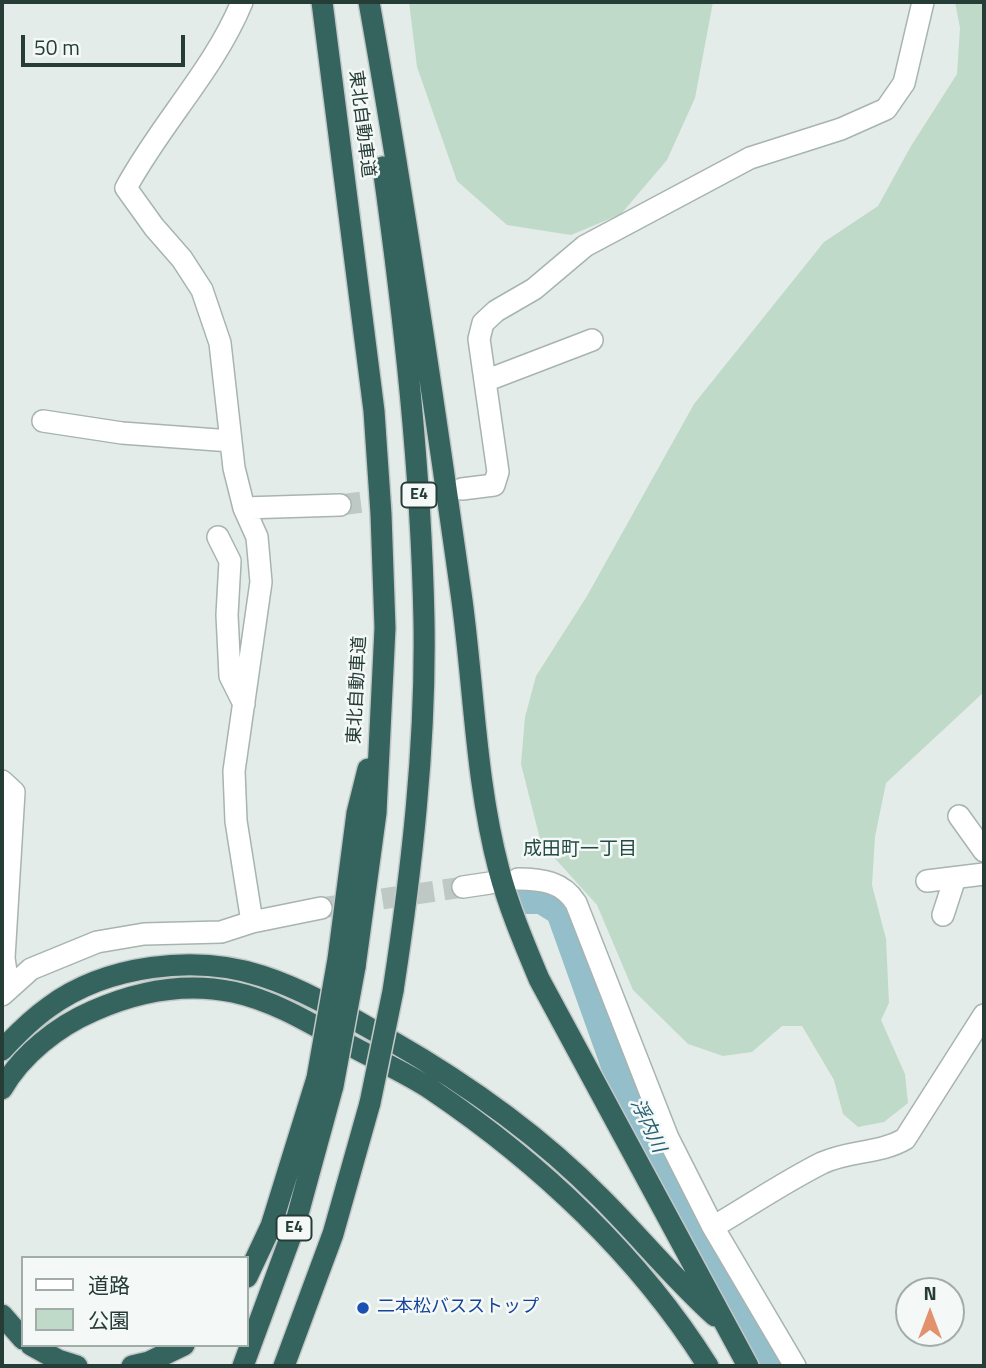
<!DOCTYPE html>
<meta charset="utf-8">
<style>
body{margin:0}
#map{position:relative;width:986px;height:1368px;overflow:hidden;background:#e4ece9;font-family:"Titillium Web","Noto Sans JP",sans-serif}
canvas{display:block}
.frame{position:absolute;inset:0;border:4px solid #263c37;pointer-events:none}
.legend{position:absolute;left:21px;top:1256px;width:228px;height:91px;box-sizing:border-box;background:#f4f9f7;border:2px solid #a2adaa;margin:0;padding:9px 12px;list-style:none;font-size:21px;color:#263c37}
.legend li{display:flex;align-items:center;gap:14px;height:35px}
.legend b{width:35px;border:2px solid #a2adaa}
.north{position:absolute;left:895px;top:1277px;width:70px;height:70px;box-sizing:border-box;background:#f4f9f7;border:2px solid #a2adaa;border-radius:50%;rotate:0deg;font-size:19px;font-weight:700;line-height:28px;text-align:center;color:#263c37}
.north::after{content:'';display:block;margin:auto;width:24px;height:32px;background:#e2916c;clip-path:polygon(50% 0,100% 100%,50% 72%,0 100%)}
.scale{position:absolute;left:21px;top:35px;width:164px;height:32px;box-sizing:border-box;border:4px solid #263c37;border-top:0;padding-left:9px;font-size:21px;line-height:24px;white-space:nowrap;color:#263c37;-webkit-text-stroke:5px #f4f9f7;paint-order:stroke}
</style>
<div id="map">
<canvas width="986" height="1368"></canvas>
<div class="frame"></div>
<ul class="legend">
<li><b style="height:9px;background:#fff"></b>道路</li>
<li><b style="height:19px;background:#c0dac9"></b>公園</li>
</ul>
<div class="north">N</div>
<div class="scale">50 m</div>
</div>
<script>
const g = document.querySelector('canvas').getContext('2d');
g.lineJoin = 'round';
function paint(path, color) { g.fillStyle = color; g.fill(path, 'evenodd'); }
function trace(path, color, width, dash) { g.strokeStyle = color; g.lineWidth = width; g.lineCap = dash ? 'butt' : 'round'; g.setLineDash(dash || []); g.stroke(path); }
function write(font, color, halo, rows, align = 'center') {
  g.font = font + ' "Titillium Web","Noto Sans JP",sans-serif'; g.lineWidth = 5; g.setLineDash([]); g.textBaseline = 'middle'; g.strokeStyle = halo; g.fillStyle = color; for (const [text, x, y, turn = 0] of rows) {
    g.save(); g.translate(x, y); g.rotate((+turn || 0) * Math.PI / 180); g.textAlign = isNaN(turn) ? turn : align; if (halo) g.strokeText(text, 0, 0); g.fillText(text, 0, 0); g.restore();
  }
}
const green = new Path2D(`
 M409,2h304l-18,96 -28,62 -46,54 -50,21 -64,-10 -50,-44 -40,-114z
 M955,2h29v690l-98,91 -11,54 -3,48 14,54 3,64 -8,17 24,54 3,29 -24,19 -26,5 -15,-13 -9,-34 -32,-54h-20l-30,26 -29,4 -35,-12 -55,-54 -36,-85 -56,-62 -20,-79 4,-47 11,-41 51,-80 107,-192 130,-162 54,-36 33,-60 46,-72 3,-46z`);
const river = new Path2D(`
 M527,895h16l21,13 61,171 44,93 111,194`);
const minorTunnel = new Path2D(`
 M340,505l122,-16
 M321,908l142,-21`);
const minor = new Path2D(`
 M242,2c-28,68 -81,121 -116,186l28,39 28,32 20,31 18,53 14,125 10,40 13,29 4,45 -27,189 2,50 16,101
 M485,381l107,-41
 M43,421l79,12 109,8
 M462,489l32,-4 4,-13 -19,-133 4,-16 13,-12 38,-22 51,-43 165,-88 91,-29 45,-20 18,-26 19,-81
 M244,508l96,-3
 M218,537l12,24 -3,54 3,61 14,28
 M2,781l12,11 -10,166 2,14 8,10
 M959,816l25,35
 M518,879c24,0 45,3 58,24l92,235 45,89 82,139
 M927,881l57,-7
 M463,887l27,-4
 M943,915l12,-37
 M2,995l29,-26 66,-27 47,-8 77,-2 31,-10 69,-14
 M713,1227c36,-21 71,-45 109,-64 28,-13 57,-9 83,-24l79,-124`);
const highway = new Path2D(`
 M322,2l52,409 7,103 4,114 -9,185 -21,154
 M369,2c35,196 64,393 92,591 13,92 14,186 38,277 10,38 25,73 40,109l209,387
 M383,167c21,151 38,302 41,454 2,124 -12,247 -31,370
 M338,959l19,-146 11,-44
 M2,1050c14,-15 30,-31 47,-43 57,-42 146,-53 213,-31 46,15 86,40 128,64 77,44 149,95 211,158 39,39 73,81 114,118
 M2,1089c19,-34 56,-63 91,-78 45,-20 91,-29 140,-19 43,9 82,34 120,55 26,14 55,27 79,43 108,73 207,166 276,276
 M247,1277l24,-51 46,-148
 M2,1315l21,24
 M31,1345l27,15 19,6
 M132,1366l17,-4 35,-17
 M243,1366l52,-141 38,-139
 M284,1366l49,-132 37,-131`);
const highwayBridge = new Path2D(`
 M317,1078l21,-119
 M333,1086l22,-119
 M370,1103l23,-112`);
const markers = [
 [363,1308,7,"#1a4fb4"]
];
const shields = [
 [419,495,35],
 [294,1228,35]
];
const shieldNames = [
 ["E4",419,495],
 ["E4",294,1228]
];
const streetNames = [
 ["東北自動車道",361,124,83],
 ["東北自動車道",358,690,-87]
];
const transitNames = [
 ["二本松バスストップ",377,1308]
];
const neighbourhoodNames = [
 ["成田町一丁目",580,850]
];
const waterNames = [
 ["浮内川",647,1126,65]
];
paint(green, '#c0dac9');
trace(river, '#93beca', 38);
trace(minorTunnel, '#bec9c5', 21, [21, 10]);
trace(minor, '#a7b4b0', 24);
trace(highway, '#c2c8c7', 24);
trace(minor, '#fff', 21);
trace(highway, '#35645e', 21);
trace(highwayBridge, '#c2c8c7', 24, []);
trace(highwayBridge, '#35645e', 21);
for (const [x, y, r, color] of markers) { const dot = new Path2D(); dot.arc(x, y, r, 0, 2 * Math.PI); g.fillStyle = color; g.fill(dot); trace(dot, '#f4f9f7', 2.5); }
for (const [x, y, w] of shields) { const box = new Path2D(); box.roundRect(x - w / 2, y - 12.5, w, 25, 5); g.fillStyle = '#f4f9f7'; g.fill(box); trace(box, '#263c37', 2); }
write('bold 16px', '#263c37', null, shieldNames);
write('18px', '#263c37', '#f4f9f7', streetNames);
write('18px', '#164399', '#f4f9f7', transitNames, 'left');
write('19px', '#244b44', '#f4f9f7', neighbourhoodNames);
write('italic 19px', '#265f71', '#f4f9f7', waterNames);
</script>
